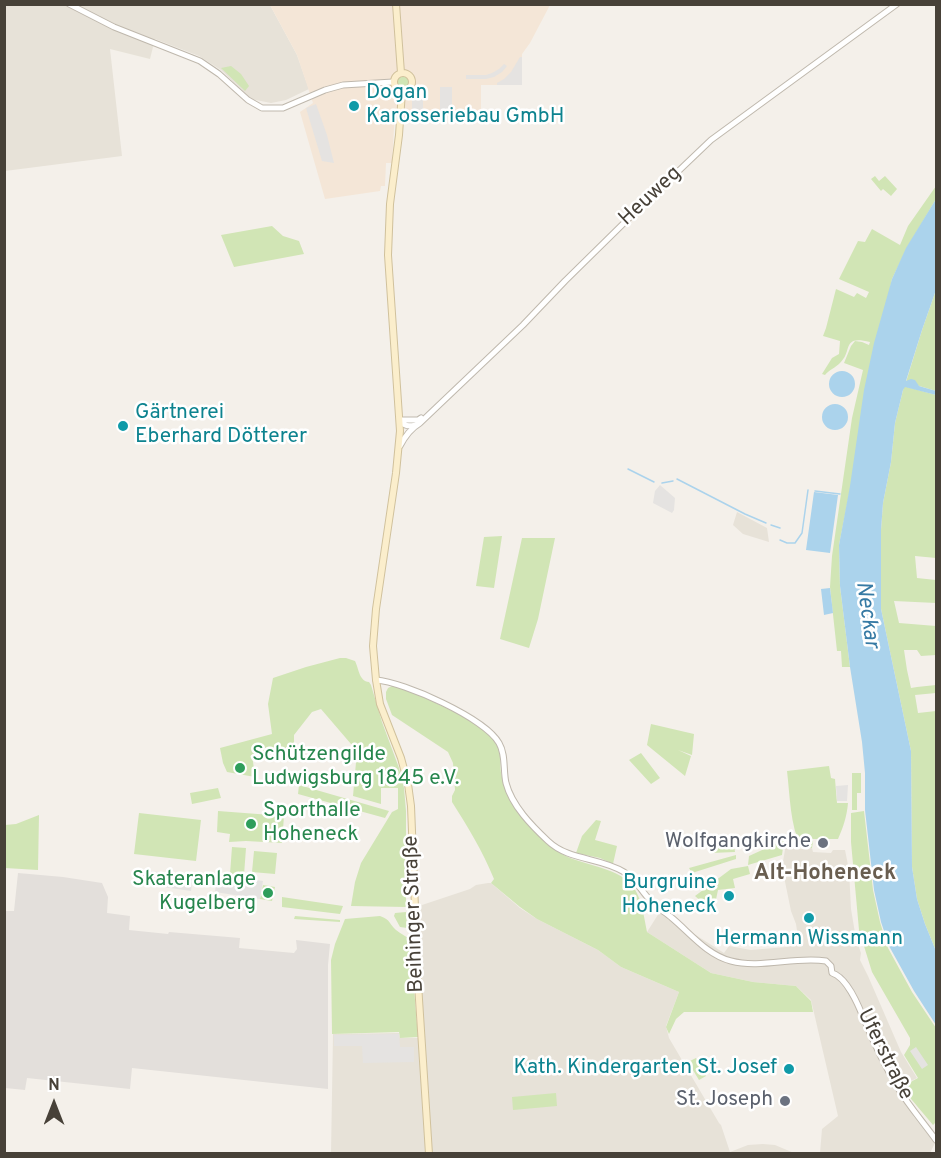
<!DOCTYPE html>
<meta charset="utf-8">
<style>
body{margin:0}
#map{position:relative;width:941px;height:1158px;overflow:hidden;background:#f4f0ea;font-family:Overpass,sans-serif}
canvas{display:block}
.frame{position:absolute;inset:0;border:6px solid #474138;pointer-events:none}
.north{position:absolute;left:24px;top:1074px;width:60px;height:60px;-webkit-text-stroke:4px #fff;paint-order:stroke;rotate:0deg;font-size:16px;font-weight:700;line-height:24px;text-align:center;color:#474138}
.north::after{content:'';display:block;margin:auto;width:21px;height:27px;background:#474138;clip-path:polygon(50% 0,100% 100%,50% 72%,0 100%)}
</style>
<div id="map">
<canvas width="941" height="1158"></canvas>
<div class="frame"></div>
<div class="north">N</div>
</div>
<script>
const g = document.querySelector('canvas').getContext('2d');
g.lineJoin = 'round';
function paint(path, color) { g.fillStyle = color; g.fill(path, 'evenodd'); }
function trace(path, color, width, dash) { g.strokeStyle = color; g.lineWidth = width; g.lineCap = dash ? 'butt' : 'round'; g.setLineDash(dash || []); g.stroke(path); }
function write(font, color, halo, rows, align = 'center') {
  g.font = font + ' Overpass,sans-serif'; g.lineWidth = 5; g.setLineDash([]); g.textBaseline = 'middle'; g.strokeStyle = halo; g.fillStyle = color; for (const [text, x, y, turn = 0] of rows) {
    g.save(); g.translate(x, y); g.rotate((+turn || 0) * Math.PI / 180); g.textAlign = isNaN(turn) ? turn : align; if (halo) g.strokeText(text, 0, 0); g.fillText(text, 0, 0); g.restore();
  }
}
const residential = new Path2D(`
 M4,5h266l27,50 12,34 -23,11 -15,3 -20,-4 -30,-29 -22,-14 -44,-17 -5,20 -40,-10 12,107 -117,15z
 M737,512l30,16 2,14 -26,-8 -10,-9z
 M786,844h9l5,5 12,-1 1,4 18,1 2,-3h12l4,20 2,39 5,30 5,14 -1,7 8,16 33,76 16,26 -19,10 16,29 21,26 -5,10h-110l2,-24 16,-13 -27,-116 -15,-14 -43,-4 -42,-9 -64,-41 14,-22 19,15 44,28 5,-7 22,4 35,-3 9,-4 3,-6 -2,-13 -5,-13 -9,-44z
 M488,883h3l29,25 17,11 61,31 23,17 58,25 -13,34 3,12 50,85 2,2 9,27 18,-7 15,-1 12,1 19,8 -463,1 2,-120 66,-1 1,5h22l-4,-54 2,-44 -1,-34 51,-17 6,-4z`);
const commercial = new Path2D(`
 M270,5h280l-20,38 -8,11v31h-41v26h-86l-3,52h-6l-1,23h-4l-1,5 -55,8 -25,-87 13,-9 -16,-48z`);
const industrial = new Path2D(`
 M18,873l45,4 39,6 6,14 -1,16 23,3 -1,14 39,4 1,-2 71,6 -1,10 55,5 3,-4 -1,-9 34,4 -2,21v124l-196,-21 -2,21 -103,-11 -2,12 -20,-2v-177h9z`);
const green = new Path2D(`
 M231,66l10,8 8,12 -4,5 -24,-23z
 M395 82a7 7 0 1 1 14 0a7 7 0 1 1-14 0Z
 M875,176l4,5 6,-5 12,13 -6,7 -8,-7 -2,2 -10,-12z
 M936,186v13l-29,49 -15,31 -53,266 1,41 10,81h-8l-1,-16h-4l-7,-64 2,-31 20,-138 11,-48 -19,-7 7,-17 4,-5 7,1 7,3 1,-3c-29,-7 -17,9 -30,21 -5,5 -11,7 -15,12l-3,-1 10,-16 7,-4 1,-13 -17,-5 3,-8 10,-39 18,8 3,-4 9,5 3,-6 -30,-13 19,-38 7,1 7,-13 28,16 8,-19z
 M272,226l11,10 16,5 5,13 -70,13 -13,-32z
 M936,290v101l-30,-9 16,-52z
 M904,386l32,9v163l-21,-2 2,22 19,2v23l-42,-2 5,22 37,3v29l-15,1 -4,-6h-13l3,20 4,18 6,-1 19,-2v8l-21,2 3,18 18,-2v240l-11,-27 -8,-25 -5,-32 -1,-116 -30,-142v-79l2,-27 8,-41 4,-39z
 M502,536l-8,52 -18,-2 8,-49z
 M522,538h33l-17,81 -9,29 -29,-9z
 M340,658h6l9,3c4,8 4,20 14,21l2,3 11,37 17,46 5,20 2,23v96l-55,-1 4,-24 6,-19 31,-51 6,-3v-21h-17v16l-28,-8 4,-45 -36,-42 -9,3 -18,23v14l-34,5h-8l3,23 -28,-5 -4,-9 -3,-15 52,-14 -4,-30 5,-26 33,-11z
 M392,686l9,1c22,11 79,33 92,51 12,14 5,24 9,39 5,19 24,44 37,58 7,8 15,15 25,20 20,11 56,12 70,33 8,12 10,29 13,44l64,41 42,9 43,4 15,15 2,11h-129l-8,7 -7,15 -3,-7 13,-35 -58,-25 -23,-17 -61,-31 -17,-12 -29,-24 3,-4c-11,-27 -26,-52 -42,-77v-6l3,-6 -2,-27 -5,-11 -56,-37 -6,-16v-7l2,-4z
 M651,724l43,10 -2,21 -14,-5 13,6 -6,20 -38,-31z
 M641,753l19,25 -9,6 -22,-24z
 M829,766l2,12 4,1 2,24h11c-1,13 -5,25 -10,36h-30l5,2 -1,7h-11c-11,-24 -11,-52 -14,-77z
 M852,773h9v20h-4v17h-5z
 M299,785l90,26 -4,7 -87,-24z
 M218,788l3,10 -29,6 -2,-11z
 M218,811l66,5 -2,27 -36,-2 -17,1 1,-8 -13,-2z
 M864,811l9,79 7,32 8,26 24,44 24,36v94l-3,3 -32,-38 17,-9 -14,-23 6,-10v-7l-38,-66 -13,-42 -8,-88v-29z
 M139,813l62,7 -5,41 -62,-7z
 M39,815l-1,55 -33,-2v-43l11,-1z
 M596,820l5,1 -6,19 22,6 -4,18 -13,-6 -24,-5 6,-17z
 M784,840l-2,15 -34,10 1,-9z
 M734,845l1,7 -24,1 -1,-4z
 M232,847l14,1 -2,27 -14,-1z
 M254,851l23,2 -2,21 -23,-2z
 M736,855v4l-44,14 -3,-5z
 M748,866l2,8 -17,5 2,9 -17,2 -4,19 -11,-6 -8,-7 36,-27z
 M263,885l12,2 -3,14 -12,-2z
 M282,897l61,9 -3,8 -58,-7z
 M406,912l1,16 -7,-1 -6,-11 1,-3z
 M295,916l45,4v2l-46,-3z
 M380,916c11,4 9,8 16,14 5,4 10,6 14,10l8,97 -18,1 -1,-6 -67,2 -1,-74 4,-16 10,-25z
 M696,1058l10,18 -7,4 -11,-18z
 M556,1093l1,13 -44,4 -1,-13z`);
const parking = new Path2D(`
 M520,57h2v28h-25v-2l7,-4 7,-7z
 M504,64l3,2 -5,6 -8,5 -8,2h-20v-4h20l6,-2 7,-4z
 M440,87h12v24h-12z
 M412,95h11v16h-11z
 M316,104l11,31 7,28 -12,-2 -16,-53z
 M660,485l15,13 -1,12 -2,3 -19,-10 2,-12z
 M848,785l-1,16h-10l-1,-15z
 M137,869l56,8 -2,14 -56,-8z
 M217,874l46,7 -3,18 -45,-7z
 M399,1034l1,13h14v15l-51,1 -1,-17h-28v-11z
 M916,1047l12,18 -6,4 -12,-18z`);
const water = new Path2D(`
 M936,199v91l-14,40 -16,51 5,-2 4,1 4,6 17,5v4l-31,-8 -2,3 -8,33 -4,39 -8,41 -2,27v79l30,142 1,116 5,32 8,25 11,27v74l-22,-34 -25,-45 -8,-24 -7,-32 -9,-80v-37l-3,-31 -12,-75 -10,-81 -1,-41 11,-59 14,-96 10,-47 18,-64 14,-31z
 M829 384a13 13 0 1 1 26 0a13 13 0 1 1-26 0Z
 M822 417a13 13 0 1 1 26 0a13 13 0 1 1-26 0Z
 M814,492l24,3 -8,58 -24,-3z
 M830,588l3,25 -9,2 -3,-26z`);
const stream = new Path2D(`
 M628,469l26,13
 M677,479l68,35 21,9
 M662,483l11,-2
 M815,491l25,3
 M771,525l9,3
 M780,540l7,3h8l7,-10 6,-43`);
const tertiary = new Path2D(`
 M69,4l45,23 86,34 19,13 29,26 14,8h21l42,-18 18,-5 50,-3
 M400,420h18l3,-2
 M400,420c4,7 9,6 16,5
 M400,446c5,-10 10,-17 20,-23l103,-98 42,-44 59,-58 87,-83 186,-136
 M376,680c28,2 109,38 123,63 7,12 4,27 7,40 6,23 26,43 42,58 21,20 52,16 76,31 14,9 16,18 27,29 6,7 14,11 21,17 18,15 35,37 59,43 30,8 64,-5 95,0l5,5 1,7c14,4 26,31 31,44 10,24 21,48 35,71 11,18 25,34 38,52`);
const secondary = new Path2D(`
 M396,4l5,69
 M394 82a9 9 0 1 1 18 0a9 9 0 1 1-18 0Z
 M402,91l-3,44 -9,69 -2,51 12,176 -4,42 -20,136 -3,37 3,34 4,24 21,54 7,26 3,22 7,178 11,170`);
const markers = [
 [354,106,6,"#0f9aa8"],
 [123,426,6,"#0f9aa8"],
 [240,768,6,"#2e9e5b"],
 [251,824,6,"#2e9e5b"],
 [823,843,6,"#6b7280"],
 [268,893,6,"#2e9e5b"],
 [729,896,6,"#0f9aa8"],
 [809,918,6,"#0f9aa8"],
 [789,1069,6,"#0f9aa8"],
 [785,1101,6,"#6b7280"]
];
const cultureNames = [
 ["Dogan",366,94],
 ["Karosseriebau GmbH",366,118],
 ["Gärtnerei",135,414],
 ["Eberhard Dötterer",135,438],
 ["Burgruine",717,884,"right"],
 ["Hoheneck",717,908,"right"],
 ["Hermann Wissmann",809,940,"center"],
 ["Kath. Kindergarten St. Josef",777,1069,"right"]
];
const streetNames = [
 ["Heuweg",651,197,-43],
 ["Beihinger Straße",415,914,-92],
 ["Uferstraße",884,1055,63]
];
const leisureNames = [
 ["Schützengilde",252,756],
 ["Ludwigsburg 1845 e.V.",252,780],
 ["Sporthalle",263,812],
 ["Hoheneck",263,836],
 ["Skateranlage",256,881,"right"],
 ["Kugelberg",256,905,"right"]
];
const worshipNames = [
 ["Wolfgangkirche",811,843],
 ["St. Joseph",773,1101]
];
const waterNames = [
 ["Neckar",866,615,82]
];
const neighbourhoodNames = [
 ["Alt-Hoheneck",825,875]
];
paint(residential, '#e7e2d8');
paint(commercial, '#f4e6d7');
paint(industrial, '#e3dfdb');
paint(green, '#d1e5b5');
paint(parking, '#e5e3e1');
paint(water, '#abd3ec');
trace(stream, '#abd3ec', 1.5);
trace(tertiary, '#bfb8ad', 7);
trace(secondary, '#d0c19c', 8);
trace(tertiary, '#fff', 5);
trace(secondary, '#fbeecc', 6);
for (const [x, y, r, color] of markers) { const dot = new Path2D(); dot.arc(x, y, r, 0, 2 * Math.PI); g.fillStyle = color; g.fill(dot); trace(dot, '#fff', 2); }
write('21px', '#0d838f', '#fff', cultureNames, 'left');
write('21px', '#474138', '#fff', streetNames);
write('21px', '#27864d', '#fff', leisureNames, 'left');
write('21px', '#5b616d', '#fff', worshipNames, 'right');
write('italic 22px', '#367aa4', '#fff', waterNames);
write('bold 22px', '#695e50', '#fff', neighbourhoodNames);
</script>
